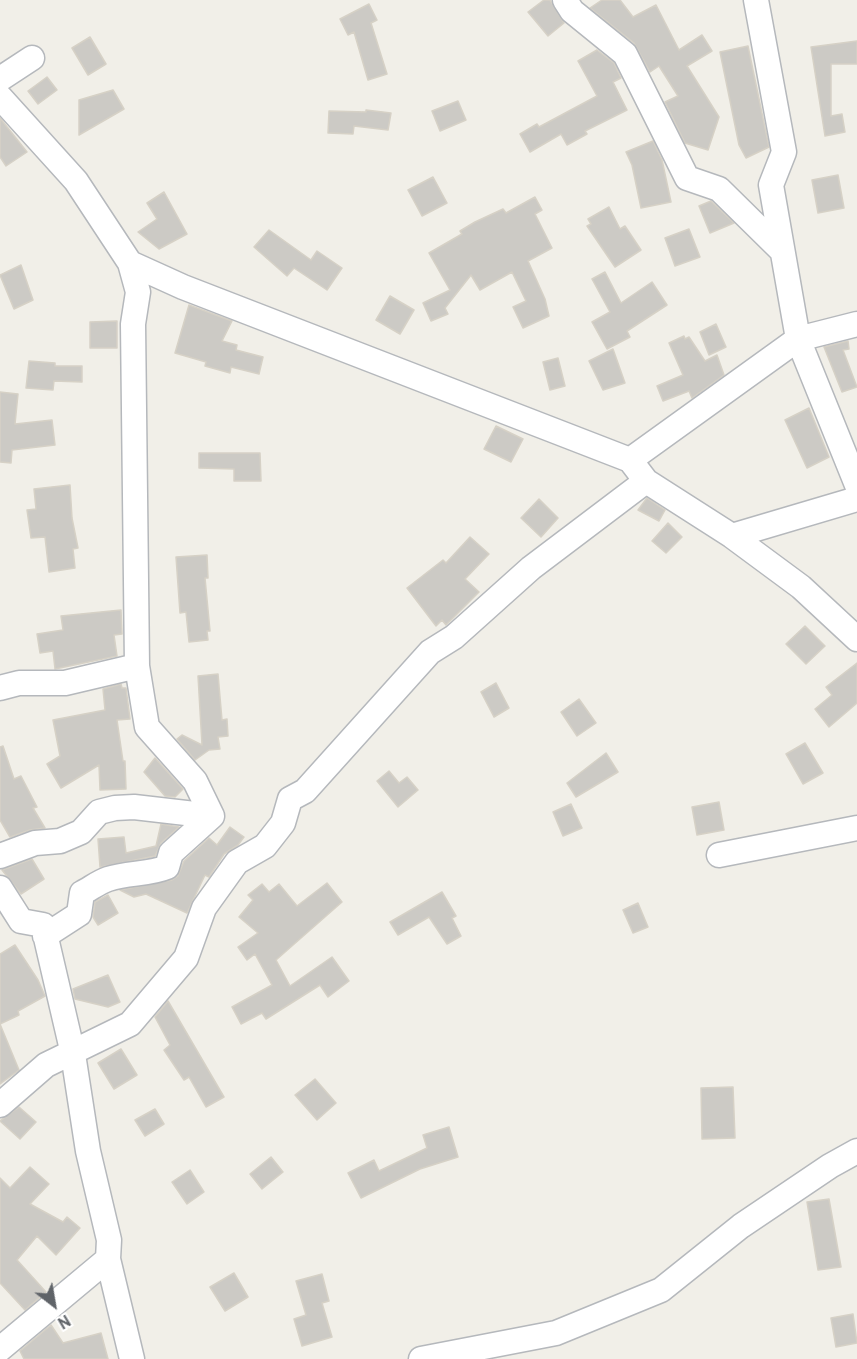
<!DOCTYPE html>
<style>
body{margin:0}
#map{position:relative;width:857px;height:1359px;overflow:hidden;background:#f1efe8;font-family:Overpass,sans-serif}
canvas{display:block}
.north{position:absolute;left:24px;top:1275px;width:60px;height:60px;-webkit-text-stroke:4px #fff;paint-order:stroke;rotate:149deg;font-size:16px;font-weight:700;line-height:24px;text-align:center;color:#5f6368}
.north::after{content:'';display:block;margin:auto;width:21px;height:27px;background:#5f6368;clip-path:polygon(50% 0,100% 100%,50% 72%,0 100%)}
</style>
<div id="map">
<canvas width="857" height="1359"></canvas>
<div class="north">N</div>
</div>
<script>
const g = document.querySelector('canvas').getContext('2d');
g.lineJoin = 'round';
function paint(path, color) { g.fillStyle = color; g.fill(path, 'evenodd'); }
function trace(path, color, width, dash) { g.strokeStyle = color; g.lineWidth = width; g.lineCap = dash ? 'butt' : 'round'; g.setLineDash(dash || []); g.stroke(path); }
const building = new Path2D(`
 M544,0h6l14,23 -16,13 -20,-24z
 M602,0h18l13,17 23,-12 23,45 23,-15 10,16 -25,15 32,51 -11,33 -23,-7 -20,-41 13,-6 -19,-30 -9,6 -16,-29 -44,-35z
 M369,4l8,16 -6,3 16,51 -19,6 -14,-48 -6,3 -8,-16z
 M90,37l16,27 -18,11 -16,-27z
 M857,41v23h-26v52l11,-2 3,18 -20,4 -14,-89z
 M748,46l21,101 -23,11 -7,-13 -19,-93z
 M597,50l17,13 7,15 -8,4 14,28 -42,21 2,3 -20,11 -6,-11 -31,18 -10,-18 17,-10 2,3 58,-31 -19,-35z
 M47,77l10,13 -19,14 -10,-13z
 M113,90l11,19 -45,26v-35z
 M458,101l8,19 -26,11 -8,-20z
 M366,110l25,3 -3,17 -34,-4 -1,8 -25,-1 1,-22 37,1z
 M0,118l27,34 -21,14 -6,-9z
 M653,141l9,19 9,42 -30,6 -9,-43 -6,-13z
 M838,175l6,33 -26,5 -6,-33z
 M433,177l14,26 -25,13 -14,-26z
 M164,192l23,42 -28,15 -21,-17 19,-13 -10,-16z
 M535,197l7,13 -7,4 17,34 -24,13 17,38 4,17 -26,12 -10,-21 13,-6 -14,-29 -32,18 -9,-15 -26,33 3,6 -17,7 -8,-18 27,-13 -21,-37 33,-19 -2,-3 15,-9 28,-13 3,4z
 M711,201l23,22 -24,10 -11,-27z
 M609,207l11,22 5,-3 16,24 -26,17 -28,-41 4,-2 -3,-5z
 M689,229l11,28 -25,9 -10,-28z
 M269,230l42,30 6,-9 25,17 -15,22 -33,-22 -7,8 -33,-29z
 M21,265l12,35 -19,9 -14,-34z
 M605,272l16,31 31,-21 15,23 -40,26 3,6 -23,12 -15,-27 18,-10 -18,-33z
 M390,296l24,14 -14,24 -24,-14z
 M189,305l43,16 -10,20 15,4 -1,5 27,7 -4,17 -28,-7 -1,6 -25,-7 1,-4 -31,-9z
 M117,321v27h-27v-26z
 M716,324l10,23 -17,8 -9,-23z
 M684,336l1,3 4,-2 16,24 12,-6 7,20 -32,23 -3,-7 -26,10 -6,-15 26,-11 -14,-32z
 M848,341l1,8 -6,1 14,37 -15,5 -18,-45z
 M613,349l12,34 -22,7 -14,-29z
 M558,358l7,28 -15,4 -7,-28z
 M29,361l26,2v3h27v16l-28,-1 -1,9 -27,-2z
 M0,392l18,2 -3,30 37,-4 3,25 -43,5 -1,13 -11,-1z
 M809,408l20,49 -22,11 -22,-48z
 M496,426l27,13 -12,23 -27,-13z
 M199,453h61l1,28h-27v-12l-35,-1z
 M70,485l2,33 6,30 -5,1 2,19 -26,4 -4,-35 -14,1 -4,-28 9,-1 -2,-20z
 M647,498l18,12 -6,11 -21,-11z
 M539,499l19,19 -17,19 -20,-19z
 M668,523l14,14 -16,16 -14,-12z
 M470,537l19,17 -24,25 14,13 -33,33 -4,-5 -6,6 -29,-38 36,-28 3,3z
 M207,555l1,23h-3l5,53h-3l1,9 -19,2 -3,-30 -6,1 -4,-56z
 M121,610l1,24 -8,1 3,21 -62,13 -2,-18 -13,2 -3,-19 26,-4 -2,-14z
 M805,626l20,20 -19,18 -20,-20z
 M857,663v40l-28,24 -14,-18 17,-14 -6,-8z
 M218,674l4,46 5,-1 1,17 -10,1 2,12 -11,1 -14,10 -18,-21 5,-4 20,10 -4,-69z
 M496,683l13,25 -15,9 -13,-25z
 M121,684l1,4h4l4,31 -13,1 6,41h2l1,28 -26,1 -1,-25 -38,23 -14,-24 13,-8 -7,-36 52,-10 -2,-21z
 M579,699l17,24 -19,13 -16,-24z
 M805,743l18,30 -20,11 -17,-30z
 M3,746l11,33 7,-3 16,31 -4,1 12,20 -15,2 -20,7 -10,-17v-73z
 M606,753l12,19 -42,25 -9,-14z
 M155,758l28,31 -8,8 -10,-1 -21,-24z
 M389,771l10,12 8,-6 11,13 -20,17 -21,-26z
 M719,802l5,28 -27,5 -5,-28z
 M571,804l11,24 -19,8 -10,-24z
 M161,824l18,3 -18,16 -6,13 -55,11 -2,-28 26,-2 2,16 30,-7z
 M230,827l14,10 -6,8 -14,9 -15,23 -4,-2 -18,38 -41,-19 -12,3 -14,-7 52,-10 6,-4 6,-15 25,-23 8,7z
 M32,859l12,20 -23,15 -19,-24z
 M327,883l15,19 -66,58 14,26 42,-29 17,24 -21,16 -8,-12 -54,34 -4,-6 -21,11 -9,-17 40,-22 -17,-31 -8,6 -9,-13 20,-14 -19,-16 14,-17 -5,-5 14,-11 7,8 10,-8 18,22z
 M442,892l14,24 -4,2 9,18 -14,8 -18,-27 -31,18 -8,-13z
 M108,895l10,18 -20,12 -5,-8 2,-15z
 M638,903l10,24 -15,6 -10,-23z
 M15,945l23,35 7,16 -27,15 1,4 -19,9v-70z
 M108,975l12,27 -12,5 -33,-8 -2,-10z
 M168,1001l56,96 -18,10 -17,-30 -5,3 -20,-30 6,-5 -15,-28z
 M0,1024l19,46 -19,14z
 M121,1049l16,26 -23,14 -16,-26z
 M315,1079l21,24 -19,17 -22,-25z
 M733,1087l2,51 -33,1 -1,-51z
 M19,1107l17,15 -16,17 -20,-18z
 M155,1109l9,15 -19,12 -10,-16z
 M449,1127l9,30 -38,12 -59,29 -13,-25 26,-13 5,11 48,-23 -4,-13z
 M271,1157l12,15 -21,17 -12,-15z
 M30,1167l19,17 -19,20 33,18 4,-5 13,11 -24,27 -19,-19 -20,24 29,32 -21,18 -25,-27v-105l10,10z
 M190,1170l14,22 -17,12 -15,-22z
 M829,1199l12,68 -23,3 -11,-68z
 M234,1273l14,24 -23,14 -15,-24z
 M322,1274l7,27 -7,2 10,34 -30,9 -8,-27 12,-4 -10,-34z
 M853,1314l4,29 -21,4 -5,-29z
 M51,1325l12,18 38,-10 7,26h-84l-4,-8z`);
const minor = new Path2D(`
 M565,0l7,11 53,43 62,124 32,11 62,61
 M756,0l28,152 -13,33 27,154 59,146
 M0,79l32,-21
 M0,97l76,84 54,82 53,24 447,173 16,21 86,55 69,51 56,52
 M630,460l168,-121 59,-15
 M732,536l125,-37
 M0,688l19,-5h46l72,-17
 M719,855l138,-27
 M0,856l35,-13 25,-2 21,-9 18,-20 16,-4 19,-1 78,9
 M0,888l21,33 22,4 30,129 15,97 21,89 -1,19 24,100
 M45,936l34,-22 3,-21c8,-4 17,-11 26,-14 20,-7 40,-4 59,-12l4,-14 41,-37 -17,-35 -48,-54 -10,-61 -4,-342 5,-32 -8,-29
 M0,1105l46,-40 84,-41 56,-66 18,-50 33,-46 28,-16 18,-23 7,-24 15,-8 125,-139 24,-15 77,-69 115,-87
 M0,1349l108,-90
 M421,1359l135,-26 105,-43 80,-64 89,-60 27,-15`);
paint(building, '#cccac5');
trace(building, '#d6d1c6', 1.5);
trace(minor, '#b5b8bc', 27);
trace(minor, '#fff', 24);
</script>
